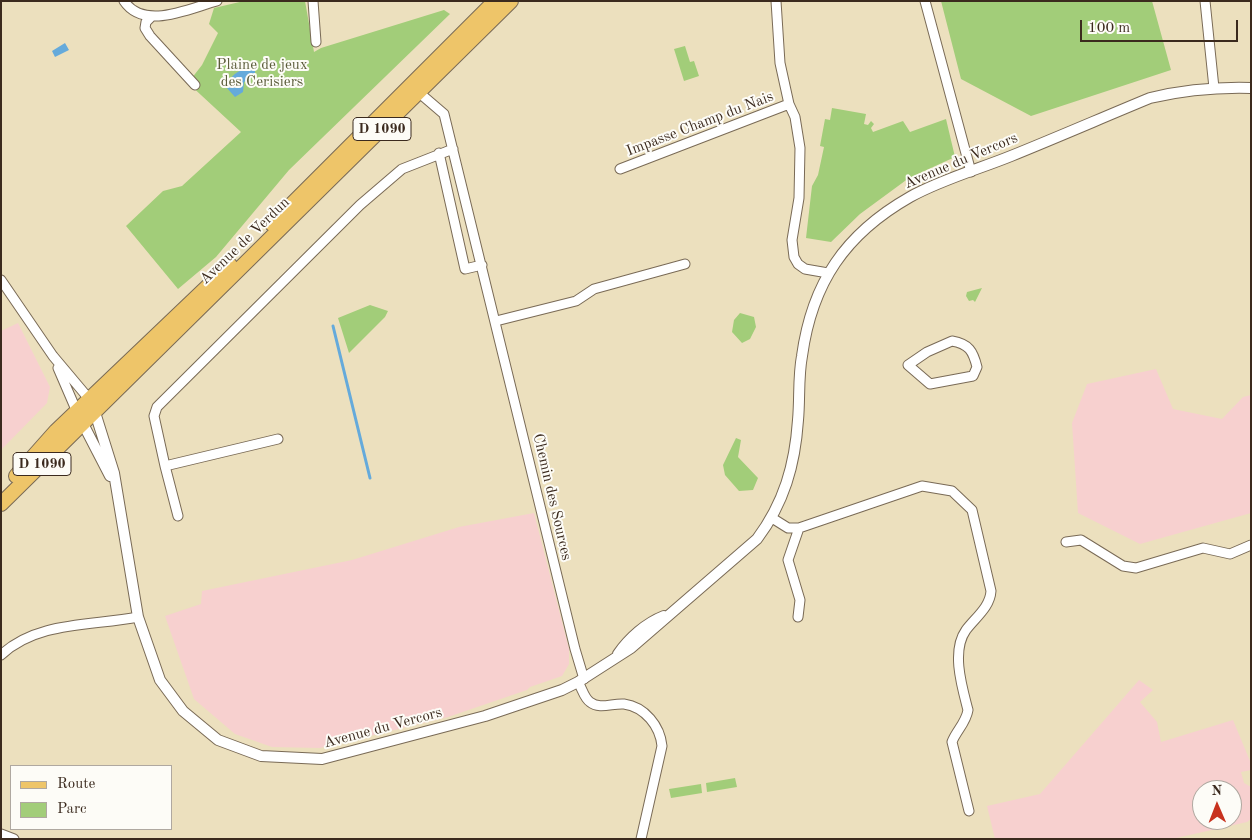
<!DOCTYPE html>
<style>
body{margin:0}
#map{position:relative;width:1252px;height:840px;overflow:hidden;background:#ece0be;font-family:"Old Standard TT",serif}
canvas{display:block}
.frame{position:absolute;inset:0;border:2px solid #3b2a1e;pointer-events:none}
.legend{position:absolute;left:10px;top:765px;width:162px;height:65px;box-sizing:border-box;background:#fdfcf7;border:1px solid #afa8a0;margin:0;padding:6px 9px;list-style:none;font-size:15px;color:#3b2a1e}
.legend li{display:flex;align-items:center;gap:10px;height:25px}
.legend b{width:25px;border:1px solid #afa8a0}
.north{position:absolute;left:1192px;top:780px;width:50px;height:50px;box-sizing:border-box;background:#fdfcf7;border:1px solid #afa8a0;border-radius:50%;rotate:359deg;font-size:14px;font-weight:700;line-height:20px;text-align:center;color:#3b2a1e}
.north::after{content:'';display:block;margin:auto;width:18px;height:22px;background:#c8321e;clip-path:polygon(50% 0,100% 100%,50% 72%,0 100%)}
.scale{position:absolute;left:1080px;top:20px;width:158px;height:22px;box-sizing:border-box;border:2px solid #3b2a1e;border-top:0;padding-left:6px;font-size:15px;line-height:18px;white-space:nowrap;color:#3b2a1e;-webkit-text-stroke:4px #fdfcf7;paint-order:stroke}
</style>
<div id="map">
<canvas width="1252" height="840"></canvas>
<div class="frame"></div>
<ul class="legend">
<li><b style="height:6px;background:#eec569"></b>Route</li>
<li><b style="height:14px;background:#a2cd79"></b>Parc</li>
</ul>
<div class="north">N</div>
<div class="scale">100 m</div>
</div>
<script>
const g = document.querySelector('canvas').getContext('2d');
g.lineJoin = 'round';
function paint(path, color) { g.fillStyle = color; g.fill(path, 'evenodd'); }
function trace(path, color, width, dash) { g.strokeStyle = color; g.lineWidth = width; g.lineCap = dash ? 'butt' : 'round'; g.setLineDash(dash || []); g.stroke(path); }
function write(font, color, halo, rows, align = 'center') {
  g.font = font + ' "Old Standard TT",serif'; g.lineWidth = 4; g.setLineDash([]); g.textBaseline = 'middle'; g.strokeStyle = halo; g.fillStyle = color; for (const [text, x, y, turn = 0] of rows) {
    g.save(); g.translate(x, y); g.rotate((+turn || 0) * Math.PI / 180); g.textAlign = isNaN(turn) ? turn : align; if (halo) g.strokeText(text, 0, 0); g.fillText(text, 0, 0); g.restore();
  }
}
const built = new Path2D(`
 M18,323l32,64 -3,16 -46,47v-119z
 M1156,369l17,40 49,10 21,-22 8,-2v118l-111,31 -62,-31 -6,-90 15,-39z
 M534,513l35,136v15l-7,12 -32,11 -3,3 -79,27 -128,31 -48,-1 -37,-13 -41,-35 -29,-83 36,-12 1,-13 150,-31 107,-33z
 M1139,680l14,10 -13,12 17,20 4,20 72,-22 17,41 1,9 -10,2 3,11 7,4v32l-4,3 -75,17h-177l-8,-33 53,-12zM1202,790h30v30h-30z`);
const green = new Path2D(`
 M244,1h61l9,51 7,-4 123,-38 6,4 -161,156 -73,87 -38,32 -52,-63 37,-35 19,-5 59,-54 -53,-49 14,-18 16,-32 -9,-9 5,-16z
 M941,1h211l19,69 -140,46 -70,-37z
 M685,46l5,16 4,-1 5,15 -15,5 -10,-32z
 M832,108l34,6 -2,10 4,1 3,-4 3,3 -3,4 2,4 30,-11 7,11 36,-13 9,38 -46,21 -49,36 -29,28 -25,-4 6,-52 6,-11 6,-28 -4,-1 5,-27 5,1z
 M982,288l-7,14 -2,-2 -4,1 -3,-5 1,-4z
 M370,305l18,6 -3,6 -36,36 -11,-35z
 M740,313l14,4 2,10 -6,12 -8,4 -10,-11 2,-12z
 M736,438l5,2 -3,17 20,21 -5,12 -14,1 -14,-16 -2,-10z
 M735,778l2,9 -30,5 -1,-9z
 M701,784l1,9 -31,5 -2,-9z`);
const water = new Path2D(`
 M65,43l4,7 -14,7 -3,-6z
 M249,67l6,1v7l-11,7 -1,10 -8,5 -9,-10c5,-12 11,-16 23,-20z`);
const stream = new Path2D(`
 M333,326l37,152`);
const minor = new Path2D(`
 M124,1c20,30 66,7 93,0
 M313,1l3,41
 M776,1l4,62 9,41 6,13 5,31 -1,50 -7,42 2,17 4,7 7,5 23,4
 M925,1l46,171
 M1205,1l9,87
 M152,16l-6,6 -1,6 5,8 45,49
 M416,90l28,24 131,535 9,30
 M439,153l26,116 17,-4
 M620,169l169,-65
 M1,280l52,76 37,44
 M496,321l80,-20 18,-12 91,-25
 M952,341c17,3 21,10 25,26l-4,9 -43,8 -22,-19 19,-13z
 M58,368l19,44
 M165,466l-11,-50 3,-9 203,-202 42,-36 51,-20
 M178,516l-13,-50 113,-27
 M772,518l16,10h11l123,-42 30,5 20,19 19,81c-1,16 -15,26 -25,39 -15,21 -4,57 2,80 -2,13 -12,21 -16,32l17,69
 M1066,542l15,-2 42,26 13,2 67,-20 27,6 21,-9
 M798,617l2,-17 -12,-40 11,-32
 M1,655c36,-34 91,-29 137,-38
 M578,682c4,6 6,16 12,20 10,8 22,1 34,2 21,3 36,22 38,42l-21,93
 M1,834l13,5`);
const tertiary = new Path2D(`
 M93,406l21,67 24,144 22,63 23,31 35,29 43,16 61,3 163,-43 77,-26 16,-8 53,-34 126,-109c27,-36 38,-74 41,-119 2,-21 0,-43 4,-64 10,-73 43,-122 108,-159 30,-17 69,-28 101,-41 47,-19 93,-39 139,-58 34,-8 66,-11 101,-10
 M80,418l30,58
 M618,654c11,-16 28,-31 46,-38`);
const primary = new Path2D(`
 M272,224l223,-223
 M16,476l40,-45 174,-166
 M1,504l510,-503`);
const shields = [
 [382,129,58],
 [42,464,58]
];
const shieldNames = [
 ["D 1090",382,129],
 ["D 1090",42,464]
];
const parkNames = [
 ["Plaine de jeux",262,65],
 ["des Cerisiers",262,82]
];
const streetNames = [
 ["Impasse Champ du Nais",700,124,-21],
 ["Avenue du Vercors",961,161,-23],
 ["Avenue de Verdun",245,241,-44],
 ["Chemin des Sources",552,497,77],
 ["Avenue du Vercors",383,728,-15]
];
paint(built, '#f7d0cf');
paint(green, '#a2cd79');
paint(water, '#65aadb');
trace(stream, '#65aadb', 3);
trace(minor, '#796a56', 11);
trace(tertiary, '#796a56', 12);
trace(primary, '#796a56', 16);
trace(minor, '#fff', 9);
trace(tertiary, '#fff', 10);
trace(primary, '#eec569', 14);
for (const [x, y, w] of shields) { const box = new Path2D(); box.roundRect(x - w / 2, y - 11.5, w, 23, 4); g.fillStyle = '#fdfcf7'; g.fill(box); trace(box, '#3b2a1e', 1); }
write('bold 14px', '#3b2a1e', null, shieldNames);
write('15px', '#5a5b39', '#fdfcf7', parkNames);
write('15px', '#3b2a1e', '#fdfcf7', streetNames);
</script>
